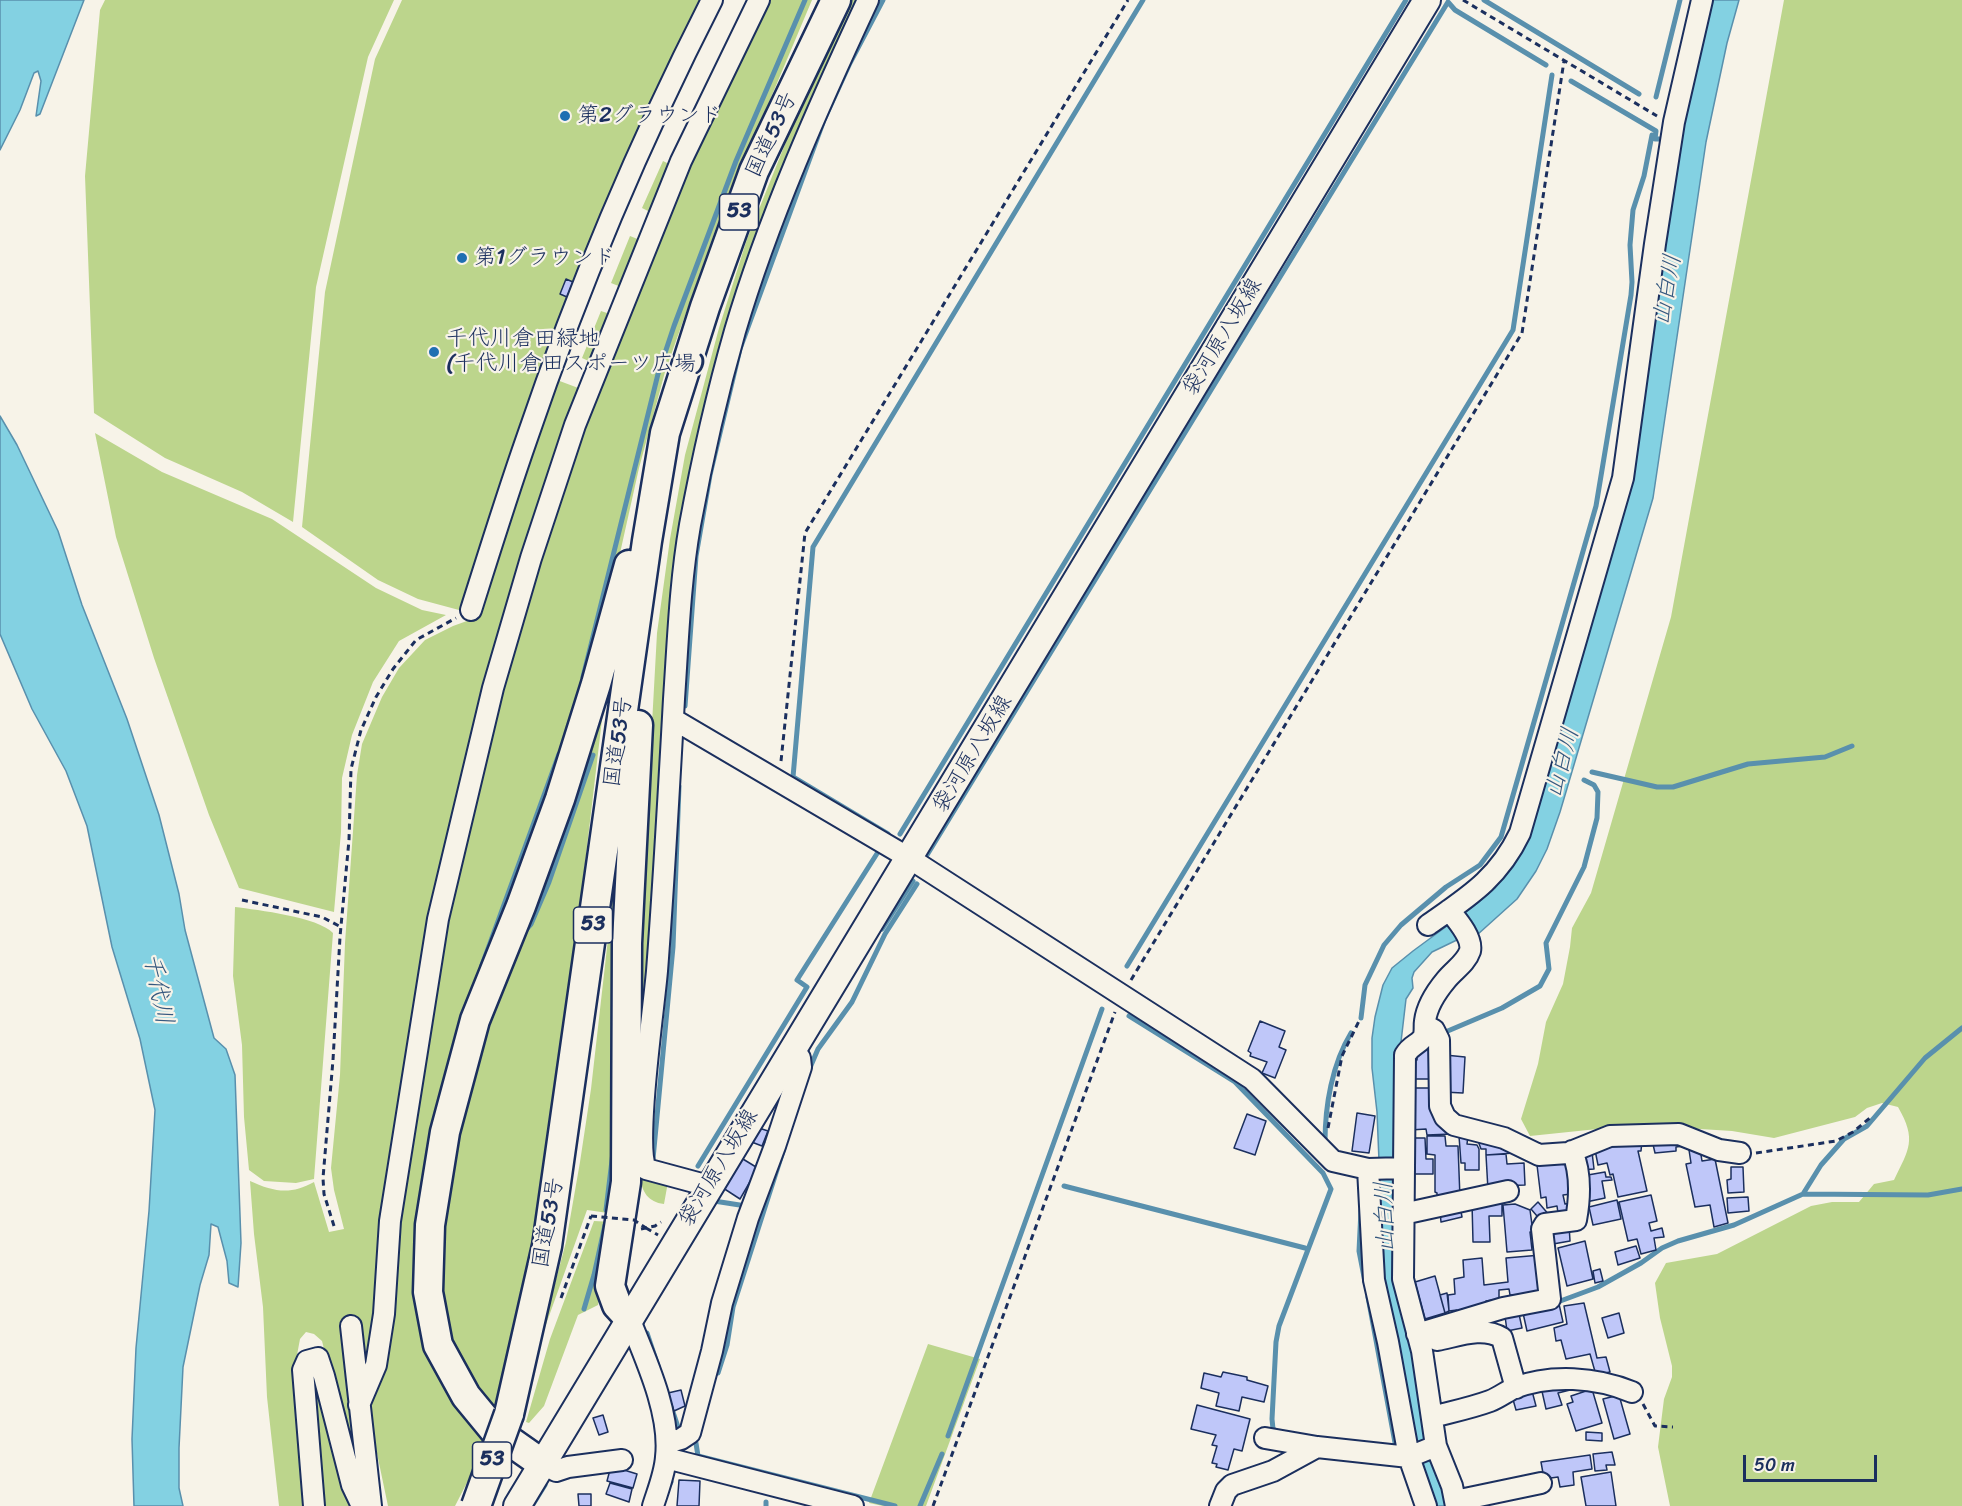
<!DOCTYPE html>
<meta charset="utf-8">
<style>
body{margin:0}
#map{position:relative;width:1962px;height:1506px;overflow:hidden;background:#f7f3e8;font-family:Sriracha,sans-serif}
canvas{display:block}
.scale{position:absolute;left:1743px;top:1455px;width:134px;height:27px;box-sizing:border-box;border:3px solid #1b2f5e;border-top:0;padding-left:8px;font-size:18px;line-height:21px;white-space:nowrap;color:#1b2f5e;-webkit-text-stroke:4px #f7f3e8;paint-order:stroke}
</style>
<div id="map">
<canvas width="1962" height="1506"></canvas>
<div class="scale">50 m</div>
</div>
<script>
const g = document.querySelector('canvas').getContext('2d');
g.lineJoin = 'round';
function paint(path, color) { g.fillStyle = color; g.fill(path, 'evenodd'); }
function trace(path, color, width, dash) { g.strokeStyle = color; g.lineWidth = width; g.lineCap = dash ? 'butt' : 'round'; g.setLineDash(dash || []); g.stroke(path); }
function write(font, color, halo, rows, align = 'center') {
  g.font = font + ' Sriracha,"Klee One",sans-serif'; g.lineWidth = 4.5; g.setLineDash([]); g.textBaseline = 'middle'; g.strokeStyle = halo; g.fillStyle = color; for (const [text, x, y, turn = 0] of rows) {
    g.save(); g.translate(x, y); g.rotate((+turn || 0) * Math.PI / 180); g.textAlign = isNaN(turn) ? turn : align; if (halo) g.strokeText(text, 0, 0); g.fillText(text, 0, 0); g.restore();
  }
}
const green = new Path2D(`
 M105,0h289l-26,57 -52,230 -23,235 -51,-30 -77,-34 -71,-45 -9,-237 15,-166z
 M402,0h300l-172,399 -71,211 -41,-11 -40,-19 -76,-53 23,-235 50,-233z
 M768,0h44l-96,228 -51,144 -26,96 -35,157 -187,644 67,167 -8,29 -21,41h-67l-18,-86v-15l8,-24 31,-243 41,-236 54,-222 43,-149 26,-76 97,-245 64,-144z
 M849,0h13l-146,375 -51,396 -26,308 -1,-100 19,-346 13,-94 15,-84 34,-127 28,-89 61,-152z
 M1784,0h178v1506h-292l-12,-59 6,-48 8,-22v-11l-12,-48 -5,-35 11,-20 51,-9 94,-48 21,-4h27l15,-18 20,-4c15,-31 23,-40 4,-73l-16,-4 -15,5 -12,9 -81,21 -42,-7 -96,-6 -106,11 -9,-17 17,-55 8,-42 17,-38 7,-37 2,-19 19,-35 80,-276z
 M663,161l8,4 -21,47 -8,-4z
 M630,236l10,4 -19,47 -10,-4z
 M601,311l9,3 -19,48 -9,-4z
 M557,380l24,9 -127,422 -37,175 -16,103 -15,103 -11,123 -11,63 -21,-57 13,156 -34,-136 -8,-7 -8,-2 -6,7 -3,16 3,80 9,71h-30l-12,-109 -4,-90 -9,-73 -4,-53c24,11 41,14 64,1l15,50 15,-3 -10,-39 -3,-22 9,-93 5,-132 12,-168 5,-31 20,-47 17,-29 26,-28 28,-14 25,-9 29,-97z
 M95,433l67,39 110,47 104,69 46,22 24,5 -47,26 -26,41 -21,53 -10,43 -1,54 -7,80 -95,-24 -30,-73 -55,-157 -38,-121z
 M599,709l4,2 -57,483 -47,205 -5,12 -21,-26 -30,-61 -4,-32 2,-72 34,-166z
 M621,824l-6,390 -28,-4 -48,134 27,-102 14,-80 11,-73z
 M235,907c23,3 83,10 98,26l-19,246 -18,4 -32,-2 -15,-11 -5,-53 -2,-72 -9,-69z
 M640,1177l28,5 -4,22c-16,-2 -22,-12 -24,-27z
 M594,1221l19,1 -15,83 -20,10 -34,91 -15,17 -3,-1 24,-83z
 M928,1344l52,15 -54,147h-43l-14,-3z
 M315,1375l39,131h-34l-7,-129z`);
const water = new Path2D(`
 M0,0h84l-44,114 -4,2 5,-35 -3,-10 -4,2 -14,37 -20,40z
 M1712,0h27l-12,43 -21,99 -53,356 -93,314 -13,37 -11,22 -19,28 -40,36 -16,3 -29,14 -18,20 -2,6 1,10 -7,11 -7,60 -3,177 52,270h-15l-20,-59 -31,-166 -5,-73 2,-47 -2,-49 -5,-44v-30l3,-21 8,-32 9,-17 21,-17 61,-45 21,-18 29,-41 9,-26 97,-332 51,-354 11,-58z
 M0,416l17,29 41,86 24,74 45,114 32,96 20,79 6,36 29,108 12,11 9,26 6,168 -3,44 -9,-4 -2,-22 -9,-34 -7,-3 -2,31 -9,30 -17,82 -4,81v40l4,18h-49l-2,-67 4,-91 13,-137 6,-101 -15,-71 -28,-92 -25,-121 -21,-55 -34,-62 -32,-75z`);
const stream = new Path2D(`
 M1484,0l155,94
 M1571,81l85,50 -1,8h6
 M1656,97l24,-97
 M583,677l75,-303 16,-48 62,-165 69,-161
 M685,706l11,-150 14,-81 30,-126 84,-229 26,-57 33,-63
 M1592,772l65,15h16l75,-23 77,-7 27,-11
 M888,834l-95,-57 20,-230 330,-547
 M900,834l506,-834
 M927,855l521,-853 7,8 91,55
 M882,929l31,-48
 M524,932l7,-8 18,-42 44,-127
 M482,965l77,-211
 M1127,966l386,-636 39,-255
 M1129,1016l106,66 88,91 8,16 -52,137 -3,16 -4,77 1,10 7,4
 M1361,1018l4,-33 19,-40 17,-20 45,-38 34,-22 21,-28 95,-331 35,-211 1,-13 -2,-37 3,-35 11,-34 8,-41
 M1443,1033l59,-25 38,-22 9,-17 -3,-26 38,-76 13,-49 1,-26 -4,-7 -10,-5
 M809,1070l9,-21 34,-47 33,-68 32,-50
 M1325,1142c0,-36 7,-78 26,-109
 M653,1159l20,-212 6,-161
 M698,1166l109,-179 -10,-7 81,-128
 M1064,1186l241,62
 M1803,1194l18,-29 23,-26 23,-13 58,-68 37,-30
 M714,1201l32,5
 M606,1210l7,-58
 M1361,1210l-2,41 6,31
 M1368,1297l28,151
 M1555,1303l43,-16 43,-24 21,-15 16,-7 56,-16 69,-31 125,1 34,-6
 M584,1309l10,-34 11,-50
 M647,1333l11,33
 M718,1373l9,-28 6,-38 51,-159
 M669,1400l10,30
 M948,1436l154,-427
 M695,1437l3,19 197,50
 M670,1484l1,-2
 M532,1506l13,-21
 M766,1506v-4
 M920,1506l22,-52`);
const building = new Path2D(`
 M566,279l7,3 -6,15 -7,-3z
 M1260,1021l25,10 -6,16 7,3 -11,28 -13,-5 5,-11 -17,-6 1,-3 -3,-2z
 M1417,1048h16v31h-22l-1,-18 7,-1z
 M1445,1055l20,2 -2,36 -20,-1z
 M1413,1088h16l5,6 18,40 -25,1 -1,-6 -16,1 -1,-13 5,-1z
 M1357,1113l18,3 -6,37 -17,-2z
 M1247,1114l19,7 -11,34 -21,-7z
 M756,1127l12,4 -6,15 -13,-5z
 M1427,1136h18l1,10h12l2,52 -23,1v-6l-2,-1v-37l-8,-1z
 M1459,1136h9l-1,8 10,1 2,4v21h-14v-7h-4z
 M1410,1138h15l1,21h7v15h-20z
 M1477,1138l36,10 1,5 -28,2v-6h-5z
 M1682,1138l1,8 -7,1v4l-21,2 -3,-13z
 M1627,1139l15,1 -1,11h-3l9,40 -29,6 -5,-23 -3,1 -3,-12 -9,2 -3,-15z
 M1700,1149l2,12 13,-2 13,64 -14,4 -4,-22 -15,2 -9,-43 5,-1 -2,-13z
 M1592,1152l2,17 -13,1 -2,-17z
 M1506,1154l1,10 17,-1 1,22 -27,1 -10,4 -2,-35z
 M738,1156l18,11 -5,13 -11,19 -20,-13z
 M1567,1161l4,33 -8,1 2,9 7,-1 1,8 -15,2 -1,-7 -10,2 -1,-11 -5,1 -4,-33z
 M1731,1167h12l1,25 -16,1 -1,-13 4,-1z
 M1605,1172l1,5h5l1,3 -10,1 3,17 -19,4 -4,-26z
 M1651,1195l6,26 -8,2 2,8 11,-3 2,9 -10,1 2,12 -15,4 -4,-15 -9,2 -9,-39z
 M1748,1197l1,14 -21,2 -1,-15z
 M1617,1200l4,19 -28,6 -4,-18z
 M1502,1202v14h-13l1,26h-17l-1,-39z
 M1538,1202l12,14 -7,7 -12,-14z
 M1515,1204l15,6 3,22h-3l2,18 -25,2 -4,-47z
 M1460,1206l2,11 -21,5 -1,-11z
 M1569,1225l1,16 -17,3 7,54 -5,1 -10,-71z
 M1585,1241l8,38 -26,7 -9,-38z
 M1636,1246l4,12 -22,7 -3,-13z
 M1541,1255l4,40 -30,3 -1,-3h-4l-1,-6 -10,1v9l-13,2 1,9 -30,3v-3l-8,1 -1,-16 7,-1 -1,-15 10,-2 -1,-17 19,-2 2,27 24,-3 -2,-24z
 M1600,1269l3,12 -8,2 -2,-12z
 M1435,1276l10,37 -20,6 -10,-37z
 M1447,1293l2,18 -4,2 -5,-18z
 M1584,1303l13,55 9,-1 4,15 -14,3 -6,-21 -24,5 -5,-19 -5,1 -2,-13 13,-4 -3,-18z
 M1559,1304l4,18 -36,9 -4,-18z
 M1619,1313l5,20 -16,5 -6,-20z
 M1519,1314l3,14 -15,3 -2,-15z
 M1223,1372l24,5v3l21,6 -4,16 -22,-5 -3,14 -23,-5 3,-13 -18,-5 3,-15 17,4z
 M1568,1381l2,9 -12,3 4,12 -16,4 -5,-22z
 M1592,1389l10,34 -26,8 -9,-27 6,-2 -2,-6z
 M681,1390l4,16 -11,5 -6,-18z
 M1532,1391l4,15 -20,4 -4,-14z
 M1619,1395l11,39 -16,5 -11,-40z
 M1197,1405l53,14 -8,32 -8,-2 -6,21 -12,-3 1,-3 -5,-1 5,-17 -5,-1 4,-10 -25,-6z
 M603,1415l5,17 -9,3 -6,-17z
 M1586,1432l16,1v8l-16,-1z
 M1612,1452l3,13h-9l1,5 -12,1 -2,-17z
 M1590,1455l2,14 -19,3 1,13 -14,2 -2,-10 -14,2 -3,-17z
 M611,1466l26,8 -4,14 -26,-7z
 M1611,1472l5,34h-30l-5,-29z
 M679,1480l21,1 -1,25h-22z
 M610,1483l22,6 -3,13 -23,-8z
 M578,1494h13v12h-12z`);
const path = new Path2D(`
 M1463,0l194,116
 M781,761l24,-228 323,-533
 M242,900l80,17 19,10
 M1131,980l391,-647 42,-272
 M1328,1128l14,-72 17,-35
 M1756,1153l80,-12 17,-9 18,-15
 M334,1226l-10,-32 -1,-16 10,-118 7,-123 9,-97 2,-71 10,-39 15,-33 17,-28 23,-29 40,-22
 M646,1228l12,7
 M641,1229l14,-3 6,-4
 M561,1298l30,-82
 M1643,1404l12,22 18,1
 M933,1506l182,-494`);
const minor = new Path2D(`
 M471,610c18,-57 36,-115 56,-172 51,-150 113,-297 185,-438
 M673,719l236,139 343,221 81,82 35,8 36,-1 -1,111 19,72 14,95 16,40 4,20
 M1428,925c40,-28 70,-46 92,-92l103,-355 32,-234 19,-122 28,-122
 M1425,1025l9,5 5,10 1,66 5,11 9,8 50,13 35,17 29,-2 42,-17 69,-2 40,16 21,3
 M1404,1168l1,-113c6,-10 11,-9 17,-16 4,-5 2,-12 3,-18 2,-16 11,-29 21,-41 8,-10 20,-17 24,-29 3,-13 -13,-31 -21,-41
 M1368,1169l6,111 14,62 21,115 17,49
 M709,1186l-63,-17c-12,-25 8,-162 11,-198 7,-91 12,-181 17,-272 4,-58 6,-117 16,-174 12,-65 27,-131 45,-194 33,-112 84,-226 133,-331
 M1403,1214l105,-23
 M629,1318c16,40 42,95 37,139 -1,16 -8,33 -13,49
 M351,1326l20,180
 M1417,1334l86,-26 47,-9 -8,-70 3,-5 31,-4c4,-22 5,-48 -4,-69
 M1437,1340c21,-4 46,-14 65,-2l14,50
 M359,1405l17,-40 8,-51 6,-93 48,-302 55,-231 38,-130 44,-133 106,-264 78,-161
 M1432,1417c19,-5 39,-9 58,-16 8,-3 16,-9 24,-13 37,-14 82,-11 118,4
 M1265,1438l52,9 92,10 27,-11
 M667,1443l14,-4 9,-6 22,-82 10,-48 26,-85 27,-72 26,-79 -1,-9 -8,-10
 M666,1458l187,48
 M541,1463l15,8 12,-4 54,-7
 M1455,1501l86,-18
 M314,1506l-11,-136 4,-9 11,-3 6,18 28,109 10,21
 M1220,1506l6,-15 6,-6 41,-14 44,-24`);
const major = new Path2D(`
 M517,1506l910,-1506`);
const highway = new Path2D(`
 M629,1318l-12,-13 -7,-19 16,-104 1,-239 11,-218
 M509,1414l38,-168 100,-705 18,-108 40,-126 49,-136 82,-171
 M541,1463l-47,-33 -28,-34 -28,-51 -10,-53 2,-67 15,-93 30,-112 46,-114 39,-107 36,-115 33,-119`);
const pathBridge = new Path2D(`
 M591,1216l43,4 12,8`);
const highwayBridge = new Path2D(`
 M476,1506l33,-92`);
const markers = [
 [565,116,6,"#1f6fb2"],
 [462,258,6,"#1f6fb2"],
 [434,352,6,"#1f6fb2"]
];
const shields = [
 [739,212,39],
 [593,925,39],
 [492,1460,39]
];
const shieldNames = [
 ["53",739,212],
 ["53",593,925],
 ["53",492,1460]
];
const poiNames = [
 ["第2グラウンド",577,116],
 ["第1グラウンド",474,258],
 ["千代川倉田緑地",446,339],
 ["(千代川倉田スポーツ広場)",446,364]
];
const streetNames = [
 ["国道53号",772,135,-65],
 ["袋河原八坂線",1223,337,-59],
 ["国道53号",619,742,-82],
 ["袋河原八坂線",973,754,-59],
 ["袋河原八坂線",719,1168,-59],
 ["国道53号",549,1223,-80]
];
const waterNames = [
 ["山白川",1668,290,-80],
 ["山白川",1563,763,-75],
 ["千代川",157,989,79],
 ["山白川",1386,1217,-92]
];
paint(green, '#bcd58c');
paint(water, '#83d1e2');
trace(water, '#5990ad', 1.5);
trace(stream, '#5990ad', 5);
paint(building, '#bfc7f9');
trace(building, '#1b2f5e', 1.5);
trace(minor, '#1b2f5e', 24);
trace(major, '#1b2f5e', 30);
trace(highway, '#1b2f5e', 33);
trace(path, '#1b2f5e', 3, [6, 4.5]);
trace(minor, '#f7f3e8', 20);
trace(major, '#f7f3e8', 26);
trace(highway, '#f7f3e8', 28);
trace(highwayBridge, '#1b2f5e', 33, []);
trace(pathBridge, '#1b2f5e', 3, [6, 4.5]);
trace(highwayBridge, '#f7f3e8', 28);
for (const [x, y, r, color] of markers) { const dot = new Path2D(); dot.arc(x, y, r, 0, 2 * Math.PI); g.fillStyle = color; g.fill(dot); trace(dot, '#f7f3e8', 2); }
for (const [x, y, w] of shields) { const box = new Path2D(); box.roundRect(x - w / 2, y - 18, w, 36, 4.5); g.fillStyle = '#f7f3e8'; g.fill(box); trace(box, '#1b2f5e', 1.5); }
write('bold 21px', '#1b2f5e', null, shieldNames);
write('22px', '#1b2f5e', '#f7f3e8', poiNames, 'left');
write('22px', '#1b2f5e', '#f7f3e8', streetNames);
write('italic 24px', '#35587f', '#f7f3e8', waterNames);
</script>
